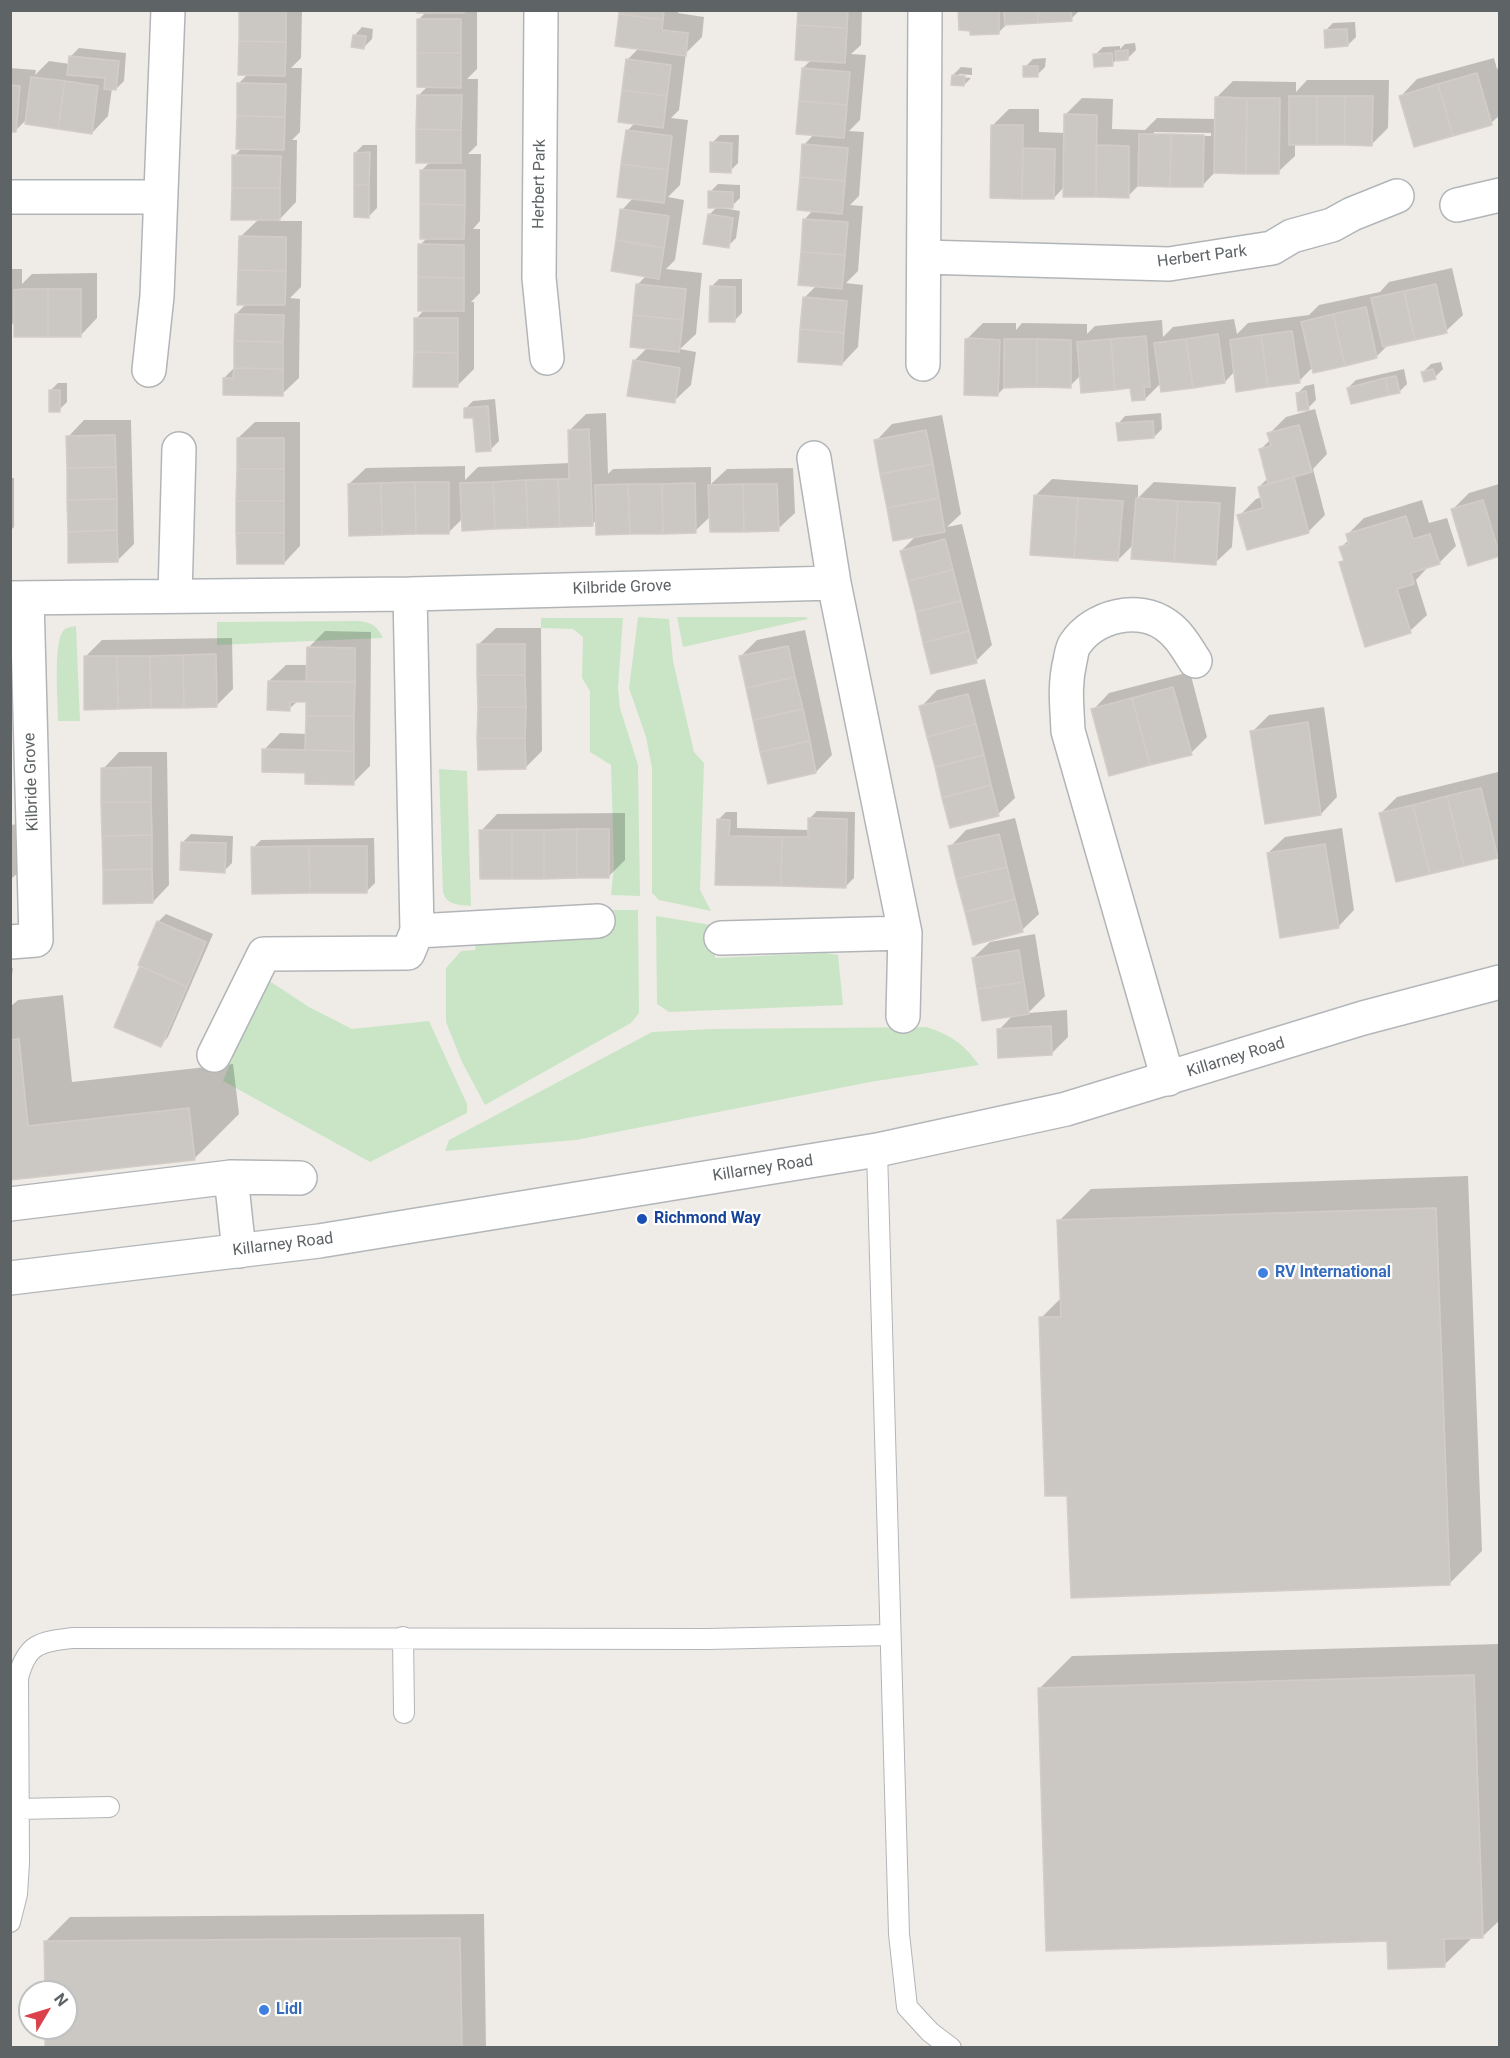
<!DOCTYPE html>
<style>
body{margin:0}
#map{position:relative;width:1510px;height:2058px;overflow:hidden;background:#efece7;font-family:Roboto,sans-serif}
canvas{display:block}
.frame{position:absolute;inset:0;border:12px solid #5e6366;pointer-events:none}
.north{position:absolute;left:18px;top:1980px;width:60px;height:60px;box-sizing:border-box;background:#fff;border:2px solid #bfc1c2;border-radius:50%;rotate:52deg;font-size:16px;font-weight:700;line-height:24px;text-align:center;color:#5e6366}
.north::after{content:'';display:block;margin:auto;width:21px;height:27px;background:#dc404a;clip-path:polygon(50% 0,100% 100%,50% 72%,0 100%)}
</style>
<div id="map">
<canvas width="1510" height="2058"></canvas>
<div class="frame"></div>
<div class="north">N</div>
</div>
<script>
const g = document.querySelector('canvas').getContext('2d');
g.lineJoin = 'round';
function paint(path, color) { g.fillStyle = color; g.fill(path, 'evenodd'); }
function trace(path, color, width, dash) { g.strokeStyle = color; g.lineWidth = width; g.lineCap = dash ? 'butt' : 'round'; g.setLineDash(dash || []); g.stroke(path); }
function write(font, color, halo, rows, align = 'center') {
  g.font = font + ' Roboto,sans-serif'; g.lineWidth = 4.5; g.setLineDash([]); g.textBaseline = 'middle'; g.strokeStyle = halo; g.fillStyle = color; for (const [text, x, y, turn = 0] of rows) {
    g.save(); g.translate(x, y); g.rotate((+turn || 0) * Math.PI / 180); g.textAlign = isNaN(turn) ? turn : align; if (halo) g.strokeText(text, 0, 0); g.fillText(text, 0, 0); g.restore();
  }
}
const green = new Path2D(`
 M638,617l31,2 4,42 21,91 10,11 -4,127 11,21 -52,-11 -7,-7v-125l-6,-31 -17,-49z
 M677,617h129l2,2 -125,28z
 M541,618h82l-5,70 2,20 18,57 2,131 -29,-1 3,-29 -3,-101 -21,-13v-61l-8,-13 1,-41 -10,-8 -32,-1z
 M358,621c14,1 19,5 25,17l-166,7v-23z
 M76,626l4,95h-22c0,-19 -5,-76 5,-90 3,-4 8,-4 13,-5z
 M439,769l28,2 4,135c-12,-1 -25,-1 -28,-14z
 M607,910h31l1,103 -8,10 -146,82 -23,-43 -16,-40v-54l15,-17 14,-1 1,-8 130,-4z
 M656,916l55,9 4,33 111,-5 12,2 5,50 -174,7 -12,-8z
 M265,978l44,29 43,22 77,-8 38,83v9l-97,49 -147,-81z
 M927,1027c25,9 36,16 52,38l-109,17 -294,58 -131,11 4,-11 203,-108 59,-3z`);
const shadow = new Path2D(`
 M241,10h61l-1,48 -10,10h11l-2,64 -8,8h5l-1,62 -18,19h24l-1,66 -11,11 10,1 -1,79 -17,16 -58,-16 11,-11 1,-53 11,-11 -7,-66 19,-18 -25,-63 9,-9 -5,-63 10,-10z
 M418,10h59v59l-10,10h11l-1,66 -9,9h13l-1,67 -7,8h7v64l-9,9h3v67l-17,17 -41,-67 9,-10 -5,-64 7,-7 -5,-68 8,-8 -12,-66 10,-10 -10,-66 9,-9z
 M621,10h57v3l26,4 -2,20 -16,16 -7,57 -8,8 17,2 -8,65 -12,12 16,3 -9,60 -9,9 36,4 -6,61 -16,15 16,3 -5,33 -17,16 -40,-40 14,-14 -10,-63 9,-9 -25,-65 11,-12 -6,-67 8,-8 -8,-63 12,-12z
 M800,10h62l-1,35 -10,9 15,1 -6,65 -11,11 15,1 -5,64 -9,9 13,1 -5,65 -12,12 17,2 -5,62 -16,17 -38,-66 13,-13 -12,-66 8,-9 -9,-65 10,-11 -11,-66 9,-9z
 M960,10h120l-9,9 -63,4 -10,10z
 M1355,22l1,15 -8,8 -23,-14 8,-8z
 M362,27l11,2 -1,10 -8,8 -10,-11z
 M1135,43l1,7 -8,8 -11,1 -5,5 -17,-9 8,-8 17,-1v3l5,-5z
 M79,48l47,5 -2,28 -8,8 -4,-1 -4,28 -16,17 -65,-14 -12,12 -5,-1v-62l26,2 -1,5 14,-14 21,3 1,-8z
 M1046,58l-1,9 -8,8 -12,-8 8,-8z
 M1494,58l3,11 3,-2v48l-9,8 -76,22 -14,-49 16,-17z
 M961,67l11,1v7l-13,-1v3l12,1 -7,7 -11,-10z
 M1307,80h82l-1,48 -16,16h-77v12l-17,16 -62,-1 -14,15 -62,-2 -12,12 -64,-9 -10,11 -62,-1 1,-72 16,-16h30v23l26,1v-18l17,-17 31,1 -1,30 33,1 12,-12 59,1v-21l17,-17 63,1v10zM1154,132l57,1v3l-57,-1z
 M720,135h19l-1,28 -8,8 -18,-28z
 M363,145h14v63l-8,8 -14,-63z
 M718,184l22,1v13l-8,8h-8l-1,2 17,3 -4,27 -8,8 -19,-31 9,-9 -8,-14z
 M1452,268l11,47 -17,16 -57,13 -13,13 -63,10 -14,14 -64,-10 -10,11h-63l-17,17 -13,-12 -51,-12 -11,11h-64l-8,8 -31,-55 16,-16h33v7l6,-7 65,1v10l8,-8 67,-6 1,17 10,-10 61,-8 3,15 11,-11 61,-8 10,-10 61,-13 9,-10z
 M10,269h12v15l10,-10 65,-1v45l-16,17 -65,-14 -6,5z
 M719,279h23v34l-8,8 -23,-34z
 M1441,362l2,7 -8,8 -12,-5 8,-8z
 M1404,369l3,15 -8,8 -51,-4 8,-8z
 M58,383h9v19l-8,8 -9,-19z
 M1314,384l2,16 -8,8 -11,-14 8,-8z
 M495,399l4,42 -8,8 -17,-32 -9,-8 8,-8z
 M1315,409l12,45 -14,15 12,46 -17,17 -69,-16 17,-17 6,-2 -3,-10 9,-9 -7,-29 10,-10 -2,-5 17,-17z
 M606,413l2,61 5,-5 98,-2v17l16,-15 66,-1 2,45 -17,16 -67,-13 -16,15 -98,-12 -4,5 -130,-6 -14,14 -100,-48 17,-16 99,-2v14l13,-13 92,-4 -1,-32 17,-17z
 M1161,413l1,16 -8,8 -36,-13 7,-8z
 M942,415l19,99 -14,13 15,-3 30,121 -16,16 -75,-110 16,-16 -41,-94 16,-17z
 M84,420h47l3,124 -17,17 -49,-124z
 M255,422h45v124l-16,17 -46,-125z
 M10,478h4v49l-4,4z
 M1052,479l86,6v13l16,-16 82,5 -4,60 -17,16 -81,-19 -16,16 -82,-65z
 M1499,484l1,1v70l-48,-45 17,-17z
 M1422,500l7,23 18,-5 9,28 -17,17 -10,3 -13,14 11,35 -17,16 -70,-68 5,-5 -4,-11 8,-7 -2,-5 17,-17z
 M496,628h45l1,123 -17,17 -46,-124z
 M805,630l27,125 -16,17 -75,-116 16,-16z
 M325,631l46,1 -1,134 -17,17 -47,-12 -42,-21 16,-17 27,1 1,-33h-10l-9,8 -20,-28 17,-16h22v-17z
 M232,638l1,51 -17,17 -131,-49 17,-17z
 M10,650h6l1,45 -7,6z
 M1190,672l17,65 -16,16 -98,-43 16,-17z
 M985,679l30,119 -17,16 -77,-107 16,-17z
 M1324,707l13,90 -16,17 -69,-82 17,-17z
 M119,752h48l2,133 -16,17 -50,-133z
 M1498,772l2,8v74l-3,3 -116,-44 16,-16z
 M817,811l38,1 -1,66 -8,8 -129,-3 1,-63 8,-8h11v16l72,2v-11z
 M625,813v47l-17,17 -127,-46 16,-17z
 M1015,818l24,96 -17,16 -72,-83 16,-17z
 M19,824l1,47 -10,9v-55z
 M1342,828l12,82 -16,17 -70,-74 17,-16z
 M191,834l42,2 -1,27 -8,8 -41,-29z
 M374,838l1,45 -8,8 -114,-43 8,-8z
 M166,914l47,20 -45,103 -7,8 -45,-19 26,-60 16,-44z
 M1035,934l10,62 -17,17 39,-3 1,27 -16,16 -53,-23 15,-16 -41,-56 17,-16z
 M10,968h3l-3,23z
 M63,995l9,87 161,-18 6,50 -45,45 -184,19v-171l8,-7z
 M1468,1176l14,375 -33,33 -380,-90 -28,-176 21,-21 -3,-76 32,-32z
 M1500,1644v276l-18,17h-9l-29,28 -56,-25 -349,-251 33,-33z
 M484,1914l2,134h-439l-1,-20h20v-36h-20l-1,-50 25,-25z`);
const building = new Path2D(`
 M239,10h47v32l-47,-1z
 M417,10h47v3h-47z
 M619,10h45l-1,10 -44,-6z
 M798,10h50l-1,18 -50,-3z
 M958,10h41v24l-29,1v-4l-11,-1z
 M1004,10h34v13l-33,2z
 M1038,10h33l1,11 -34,2z
 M619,14l44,6 -1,10 26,3 -2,23 -71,-10z
 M417,19h44v34h-44z
 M797,25l50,3 -2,35 -50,-3z
 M1347,29l1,17 -23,2 -1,-18z
 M353,35l13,1 -2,13 -13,-2z
 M239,41l47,1 -1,34 -47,-1z
 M1128,50v10l-12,1 -1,-10z
 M417,53h44v35l-44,-1z
 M1112,53l1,13 -19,1 -1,-13z
 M69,56l50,5 -3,29 -12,-1 1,-11 -38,-3z
 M626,59l45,6 -4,31 -45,-6z
 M1023,66h15v11h-15z
 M802,68l48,4 -3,33 -48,-4z
 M1477,73l15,52 -39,11 -15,-52z
 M952,75l13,1 -1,10 -13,-1z
 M31,77l34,4 -7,48 -33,-5z
 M65,81l33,5 -6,48 -34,-5z
 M237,83l49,1 -1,33 -48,-1z
 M1438,84l15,52 -39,11 -15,-51z
 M10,85l10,1 -4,46h-6z
 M622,90l45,6 -4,32 -45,-6z
 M417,95h45l-1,35 -45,-1z
 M1289,96h28v49h-28z
 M1317,96h28v49h-28z
 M1345,96h28l-1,50 -27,-1z
 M1215,97l32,1 -1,76 -32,-1z
 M1247,98h33l-1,76h-33z
 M799,101l48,4 -3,33 -48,-4z
 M1064,114l33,1 -1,82h-33z
 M237,116l48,1 -1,33 -48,-1z
 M991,125h32l-1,74 -32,-1z
 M416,129l45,1v33h-45z
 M626,130l46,6 -4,34 -47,-6z
 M1139,134h32l-1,53 -32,-1z
 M1171,134l33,1 -1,52h-33z
 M710,142l22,1 -1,30 -21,-1z
 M802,144l46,4 -3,33 -45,-4z
 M1096,145l33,1v52l-33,-1z
 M1023,148l32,1 -1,50h-32z
 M370,152l-1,33h-15v-32z
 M232,155l49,1 -1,32h-48z
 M621,164l47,6 -4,33 -47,-6z
 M420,170h45v35l-45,-1z
 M800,177l45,4 -3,33 -45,-4z
 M354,185h15v33l-15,-1z
 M232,188h48v32h-49z
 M708,191l25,1v16h-25z
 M420,204l45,1 -1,34h-44z
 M620,209l49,7 -5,32 -48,-8z
 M708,214l25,4 -4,30 -26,-4z
 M803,219l45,3 -3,33 -44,-3z
 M239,236l47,1v34l-48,-1z
 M616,240l48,8 -5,31 -48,-8z
 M418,244l46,1v33l-46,-1z
 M801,252l44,3 -3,34 -44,-4z
 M238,270l48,1 -1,34h-48z
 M418,277l46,1v33h-46z
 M636,284l50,5 -3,31 -50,-5z
 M1436,284l11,49 -32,7 -11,-49z
 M710,286l25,1v35h-26z
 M23,289h25v48h-34v-47z
 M48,289h33v48h-33z
 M1404,291l11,49 -32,7 -12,-49z
 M803,297l44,4 -3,32 -44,-4z
 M1366,307l11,51 -32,8 -12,-52z
 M235,314l49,1 -1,27 -49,-1z
 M1333,314l12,52 -32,7 -12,-51z
 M633,315l50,5 -4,32 -49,-5z
 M414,318h44v35l-44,-1z
 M800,329l44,4 -2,32 -44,-3z
 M1292,331l8,52 -32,4 -7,-52z
 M1218,334l7,49 -32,5 -7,-49z
 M1261,335l7,52 -32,5 -6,-52z
 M1146,336l4,51h-6l1,13 -13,1 -2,-13 -15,2 -4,-51z
 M971,338l29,2 -2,56 -34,-1 1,-56z
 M1004,339h33v48l-33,1z
 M1037,339l34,1v48l-34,-1z
 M1111,339l4,51 -34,3 -4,-51z
 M1186,339l7,49 -32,4 -7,-49z
 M234,341l49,1v27l-49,-1z
 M414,352l44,1v34h-45z
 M633,360l47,8 -5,35 -48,-7z
 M234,368l49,1v27l-60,-1v-17h10z
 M1433,369l3,10 -12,3 -3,-10z
 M1396,376l4,17 -11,2 -4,-17z
 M1385,378l4,17 -38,9 -4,-16z
 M49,390h11v22h-11z
 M1306,391l3,19 -11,1 -2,-18z
 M488,406l3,45 -15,1 -3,-34h-9v-10z
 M1153,421l1,17 -36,3 -2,-18z
 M1299,425l13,47 -44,12 -9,-35 12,-3 -4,-13z
 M589,429l4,97 -33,1 -2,-48h11l-1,-49z
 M926,430l7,34 -53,10 -6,-34z
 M115,435l1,32 -49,1 -1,-32z
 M237,438h47v31h-47z
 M933,464l6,34 -52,10 -7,-34z
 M116,467l1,32 -50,1v-32z
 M237,469h47v32h-48z
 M1294,477l15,56 -62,17 -10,-35 26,-7 -5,-21z
 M558,479l2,48 -32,1 -2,-48z
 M526,480l2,48 -33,1 -2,-47z
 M415,482h34v52h-33z
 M415,482l1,52 -34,1 -1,-52z
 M493,482l2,47 -33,2 -2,-48z
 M381,483l1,52 -33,1 -1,-52z
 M695,483l1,50 -33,1 -1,-50z
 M628,484h34l1,50h-33z
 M628,484l2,50 -34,1 -1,-50z
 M743,484h34l2,47 -35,1z
 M743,484l1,48h-34l-2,-47z
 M1034,495l44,3 -4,60 -44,-3z
 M939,498l6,34 -52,9 -6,-33z
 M1078,498l45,3 -5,60 -44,-3z
 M1136,498l42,3 -4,61 -43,-3z
 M117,499v31l-49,2 -1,-32z
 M1483,500l17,56 -32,10 -17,-57z
 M236,501h48v32h-48z
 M1178,501l42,2 -4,62 -42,-3z
 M1406,516l7,23 17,-5 10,30 -29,9 3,11 -17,5 14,44 -46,14 -26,-85 5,-1 -5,-14 10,-3 -3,-10z
 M117,530l1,32 -50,1v-31z
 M236,533h48v31h-47z
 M945,539l8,31 -45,11 -8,-30z
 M953,570l8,31 -45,11 -8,-31z
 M961,601l8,30 -46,12 -7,-31z
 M969,631l8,32 -46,11 -8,-31z
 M477,644h48v31h-48z
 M788,646l7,31 -49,11 -7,-32z
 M307,647l48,1v34h-49z
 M216,654l1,53 -33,1 -1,-53z
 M183,655l1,53h-33l-1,-52z
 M84,656h33l1,53 -34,1z
 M117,656h33l1,52 -33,1z
 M477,675h48l1,32h-48z
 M795,677l8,32 -50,11 -7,-32z
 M268,681l87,1 -1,34h-48v-14h-16v9l-23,-1z
 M1173,687l19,68 -42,10 -18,-67z
 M968,694l8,30 -49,13 -8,-31z
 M1132,698l18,67 -41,11 -18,-67z
 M478,707h48l-1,31h-48z
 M803,709l7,32 -50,11 -7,-32z
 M306,716h48v35l-49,-1z
 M1308,722l13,93 -56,9 -15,-93z
 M976,724l8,31 -49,12 -8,-30z
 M477,738h48l1,31 -48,1z
 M810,741l6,32 -48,11 -8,-32z
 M262,749l92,2v34l-49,-1v-11l-43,-1z
 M984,755l7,30 -49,13 -7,-31z
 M151,767v35h-50v-34z
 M991,785l8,31 -49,12 -8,-30z
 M1481,788l17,70 -34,8 -17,-70z
 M1447,796l17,70 -34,8 -17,-69z
 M101,802h50l1,33 -50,1z
 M1413,805l17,69 -34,8 -17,-69z
 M808,818l39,1 -1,69 -65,-2 1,-49h26z
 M717,819l13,1 -1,16 53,1 -1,49 -66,-1z
 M577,829h32v49h-32z
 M577,829v49l-33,1v-49z
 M479,830h33v49h-32z
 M512,830h32v49h-32z
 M999,834l8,33 -51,12 -8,-33z
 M152,835v34l-49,1 -1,-34z
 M181,842l45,1 -1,30 -45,-3z
 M1325,844l14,84 -59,10 -13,-85z
 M309,846l1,47 -58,1 -1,-47z
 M309,846h58v47h-57z
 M1007,867l8,32 -50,13 -9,-33z
 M152,869l1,34 -50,1v-34z
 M1015,899l8,33 -50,13 -8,-33z
 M157,921l49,21 -19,45 -49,-22z
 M1019,950l5,32 -47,7 -5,-31z
 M140,966l47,21 -26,60 -47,-20z
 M1024,982l5,32 -47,7 -5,-32z
 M1051,1026l1,29 -54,3 -1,-29z
 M19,1039l9,87 161,-18 6,52 -185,20v-140z
 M1436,1208l14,377 -379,13 -4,-102h-22l-6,-179h22l-4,-97z
 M1474,1675l9,263 -39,1 1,28 -57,2 -1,-28 -341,10 -8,-263z
 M460,1938l2,110h-417v-20h21v-36h-21l-1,-51z`);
const service = new Path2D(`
 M877,1150l22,784 8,73 23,25 21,16
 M403,1637l1,76
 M19,1809l90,-2
 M10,1922l7,-28 2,-31 -1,-185c9,-35 22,-36 55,-40l634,1 183,-4`);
const minor = new Path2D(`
 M541,10l-2,268 8,80
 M10,197h150
 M1457,205l43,-10
 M924,257l245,7 103,-16 20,-12 40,-11 20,-11 45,-18
 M923,364l2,-354
 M149,370l8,-74 11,-286
 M814,458l20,125
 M175,596l4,-147
 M10,598l400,-4 424,-11 71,350 -184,5
 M417,931l181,-10
 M10,942l26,-2 -9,-342
 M903,1016l2,-83
 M214,1055l50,-101 144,-1 9,-22 -7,-337
 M1168,1079l-100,-348c-1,-25 -4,-45 2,-70 1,-5 2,-13 5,-17 19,-28 63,-39 91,-19 13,9 20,22 29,36
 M10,1204l221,-27
 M239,1251l-8,-74 69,1`);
const secondary = new Path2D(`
 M10,1278l309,-37 558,-91 189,-41 297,-91 137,-36`);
const markers = [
 [642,1219,6,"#1a4fb4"],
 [1263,1273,6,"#3f7fe0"],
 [264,2010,6,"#3f7fe0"]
];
const streetNames = [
 ["Herbert Park",540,184,-89],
 ["Herbert Park",1202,257,-7],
 ["Kilbride Grove",622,588,-2],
 ["Kilbride Grove",32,782,-92],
 ["Killarney Road",1236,1058,-17],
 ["Killarney Road",763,1169,-9],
 ["Killarney Road",283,1245,-7]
];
const transitNames = [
 ["Richmond Way",654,1219]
];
const shopNames = [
 ["RV International",1275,1273],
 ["Lidl",276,2010]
];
paint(green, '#cae5c6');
paint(shadow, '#0003');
paint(building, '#cbc7c3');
trace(building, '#d4cdc6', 1.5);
trace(service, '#b2b5b8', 22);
trace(minor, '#b2b5b8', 36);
trace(secondary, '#b3b7ba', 36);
trace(service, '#fff', 20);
trace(minor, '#fff', 33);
trace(secondary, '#fff', 33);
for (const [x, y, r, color] of markers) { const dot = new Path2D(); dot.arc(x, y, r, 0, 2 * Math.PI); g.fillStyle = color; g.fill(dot); trace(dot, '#fff', 2); }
write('16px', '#5e6366', '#fff', streetNames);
write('bold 16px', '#164399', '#fff', transitNames, 'left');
write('bold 16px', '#366cbe', '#fff', shopNames, 'left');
</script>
